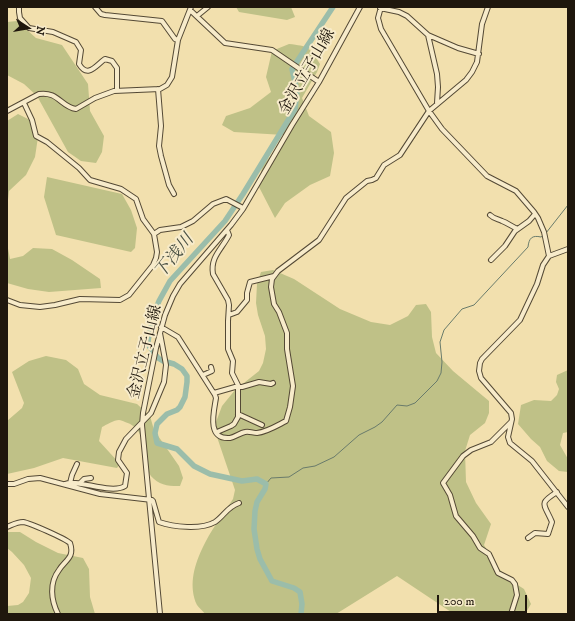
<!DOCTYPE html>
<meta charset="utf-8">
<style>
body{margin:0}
#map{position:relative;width:575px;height:621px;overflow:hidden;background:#f2e0ae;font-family:"IM FELL DW Pica",serif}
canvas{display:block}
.frame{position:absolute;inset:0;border:8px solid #1f170d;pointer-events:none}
.north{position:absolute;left:8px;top:8px;width:40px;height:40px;-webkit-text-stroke:3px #f7ebca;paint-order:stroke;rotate:102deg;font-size:11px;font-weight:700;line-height:16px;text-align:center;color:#1f170d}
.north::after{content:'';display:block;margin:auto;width:14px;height:18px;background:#1f170d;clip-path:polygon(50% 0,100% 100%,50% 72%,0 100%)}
.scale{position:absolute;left:437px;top:595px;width:90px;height:18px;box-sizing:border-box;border:2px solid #1f170d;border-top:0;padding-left:5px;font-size:12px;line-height:14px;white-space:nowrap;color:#1f170d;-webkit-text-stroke:3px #f7ebca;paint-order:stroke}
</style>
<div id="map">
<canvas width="575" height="621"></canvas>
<div class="frame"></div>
<div class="north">N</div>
<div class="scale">200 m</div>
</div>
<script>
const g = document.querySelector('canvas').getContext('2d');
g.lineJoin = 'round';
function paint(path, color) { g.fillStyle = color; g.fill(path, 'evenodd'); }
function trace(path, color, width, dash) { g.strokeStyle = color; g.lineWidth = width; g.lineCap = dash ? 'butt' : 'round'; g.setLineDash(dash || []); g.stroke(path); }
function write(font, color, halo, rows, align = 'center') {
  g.font = font + ' "IM FELL DW Pica","Noto Serif JP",serif'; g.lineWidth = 4; g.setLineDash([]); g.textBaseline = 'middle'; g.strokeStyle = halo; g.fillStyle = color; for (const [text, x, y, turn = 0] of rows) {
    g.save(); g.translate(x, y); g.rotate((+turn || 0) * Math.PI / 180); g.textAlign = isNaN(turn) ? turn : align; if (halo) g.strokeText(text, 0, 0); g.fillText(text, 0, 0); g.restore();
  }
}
const green = new Path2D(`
 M236,7h55l4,10 -8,3 -48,-8z
 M17,21l19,17 26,7 26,39 2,27 14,25 -2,16 -6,11 -15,-2 -13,-9 -31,-56 -13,-12 -17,-9v-53z
 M289,44c19,2 21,3 31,20l-3,8 -15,26 7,18 22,16 3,21 -4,23 -20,9 -25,18 -10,15 -16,-31 3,-21 17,-20 5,-11 -50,-3 -12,-7 4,-9 24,-8 21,-16 -5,-15 6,-26z
 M18,114l12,6 8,17 -3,20 -9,18 -17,16 -2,17v-87z
 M47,177l75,17 9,16 6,18 -2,20 -4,4 -75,-17 -12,-38z
 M7,243l3,16 13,-3 10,-8 19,1 20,11 28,19 1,9 -52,4 -21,-3 -21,-6z
 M273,270l21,9 46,30 31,13 19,3 18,-9 8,-11 10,-1 5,8 1,25 4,16 17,18 36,30v12l-4,10 -15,12 -5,16 1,31 10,21 15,21 -7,21 14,23 15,14 11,7 7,15 -6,10h-71l-57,-38 -61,38h-131c-2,-3 -6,-6 -8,-9 -16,-35 17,-78 36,-106l2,-9 -18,-53 -1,-15 6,-16 13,-16 24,-19 4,-8 3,-14 -1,-13 -7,-21 -2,-12 1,-19 4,-12z
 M46,356l20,4 12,9 6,15 16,11 37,9 13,12 4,14 25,36 4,12 -3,8c-8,0 -19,0 -26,-7 -17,-14 -1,-49 -29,-57 -2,-1 -4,-2 -6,-2 -5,0 -13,5 -17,7l-3,14 21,23 -3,4 -54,-10 -29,10 -27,6v-53l15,-13 2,-5 -12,-31 17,-11z
 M568,370v62l-5,1 -3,12 8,14v13l-9,-1 -12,-10 -7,-14 -9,-8 -13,-15 3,-19 13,-5 17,1 6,-6 2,-6 -3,-7 1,-7z
 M7,532h13l16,10 22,11 25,5 6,11 1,28 5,17h-88v-8l11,-1 5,-3 6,-9 2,-15 -7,-13 -12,-13 -5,-4z`);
const stream = new Path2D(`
 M546,233l22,-28
 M266,484l5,-6 18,-1 14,-9 12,-2 19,-9 25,-22 16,-8 7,-5 15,-17 10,1 8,-3 22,-22 4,-8 1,-11 -2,-20 4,-12 18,-21 12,-4 54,-58c1,-9 4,-12 13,-10l3,-2`);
const river = new Path2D(`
 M301,614l1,-10 -2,-12 -6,-4 -22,-7 -12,-22 -3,-10 -3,-20 1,-18 2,-9 8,-13 1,-5 -9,-5 -15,2 -32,-7 -16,-8 -17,-17 -20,-6 -2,-10 2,-9 10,-10 10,-4 3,-3 5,-10 2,-15v-6l-5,-7 -8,-5 -11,-3 -5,-3 -9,-12 -1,-5 5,-25 6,-15 11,-20 55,-60 18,-27 52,-85 2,-18 -5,-22 41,-62`);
const minor = new Path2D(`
 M19,7v5l1,6 9,10 24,4 23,10 5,8 -2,14c9,15 17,1 26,-5l7,2 5,7v23
 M95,7l6,7 4,1 57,6 13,18 3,1
 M381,7l-3,11 3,11 48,82 13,18 45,47 29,15 18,21 4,6 6,14 5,24
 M380,8l19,4 8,4 21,19 9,39 1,13 -1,16
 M190,10l35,33 47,7 47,32
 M197,16l11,-9
 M428,35l30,13 21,6
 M158,89l3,37 -2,20 2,10 8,29 5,9
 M7,111l32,-17c19,-3 22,13 37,15l19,-11 19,-7 46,-2 7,-4 5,-8 6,-37 13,-33
 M490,215c4,4 8,4 12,6 6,2 10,6 16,8
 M154,234l6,-4 21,-3 12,-6 20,-17 13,-5 17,9
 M568,249l-19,7 -6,9 -6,19 -17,36 -38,39 -2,4 -1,8 2,7 30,35 1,6 -4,18 2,6 22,18 36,46
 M491,260l14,-14 10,-15 14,-10 6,-7
 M7,300l13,5 20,2 15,-2 25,-6 40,1 9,-5 24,-30 3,-7 1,-6 -3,-18 -11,-15 -7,-20 -15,-10 -31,-9 -11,-12 -32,-26 -11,-6 -4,-16 -8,-17
 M229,315l8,-3 10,-12v-7l3,-11 24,-6
 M161,327l17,10 37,58 1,3c-2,13 -10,42 14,40 5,-1 10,-5 15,-6 4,-1 8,1 12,1 10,-1 21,-8 29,-12l4,-14 3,-21 -6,-37v-16l-8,-21 -5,-8 -3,-17 1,-8 6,-8 41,-31 27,-42 21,-17 5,-1 4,-2 8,-13 16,-10 29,-44 37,-31 6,-8 5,-10 5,-38 6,-17
 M203,375l9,-4 -1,-4
 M214,393l21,-6h7l17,-5 12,2 2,-1
 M238,414l24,11
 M217,432l14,-6 3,-2 4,-7v-32l-6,-12 1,-12 -5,-12v-28l1,-16 -1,-5 -15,-26c-3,-17 9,-25 16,-39l-2,-5
 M70,483l2,-8 5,-11
 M80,483l4,-4 7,-1
 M7,484h7l14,-5 12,-1 60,16 52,6 1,1 6,21c14,5 42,8 56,0 9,-6 12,-15 24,-19
 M65,484c11,-6 46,11 60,2l2,-13 -9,-13 1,-8 7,-13 25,-26 13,-31 2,-17 -6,-32
 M7,527c5,-2 10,-5 16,-5 7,1 41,16 47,21 5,15 -5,17 -11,27 -10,13 -8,30 -1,44
 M528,538l7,-5 13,1 4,-12c-8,-19 -14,-18 5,-30
 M160,614l-18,-189 1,-12 13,-65 9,-33 8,-19 7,-12 51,-59 12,-16 49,-84 27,-43 41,-75
 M511,614l6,-19 -2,-11 -3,-4 -14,-7 -9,-19 -9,-6 -7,-12 -17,-20 -6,-21 -7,-12 20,-27 8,-6 20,-8 20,-20`);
const streetNames = [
 ["金沢立子山線",308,72,-60],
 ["金沢立子山線",146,352,-76]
];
const waterNames = [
 ["下浅川",175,257,-51]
];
paint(green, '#bfc187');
trace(stream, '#697b6b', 1);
trace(river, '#9bbdaa', 5.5);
trace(minor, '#544935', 6);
trace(minor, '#f7ebca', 4);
write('16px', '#1f170d', '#f7ebca', streetNames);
write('italic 17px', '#4a5144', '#f7ebca', waterNames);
</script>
